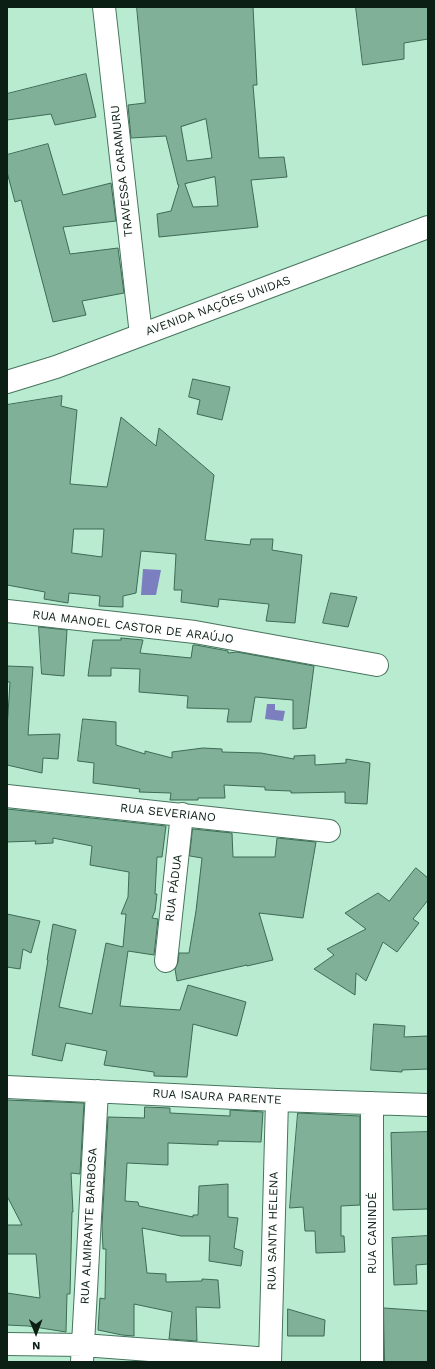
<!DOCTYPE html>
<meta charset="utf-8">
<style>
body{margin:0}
#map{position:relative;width:435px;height:1369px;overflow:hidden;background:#b9ebd0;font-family:"Work Sans",sans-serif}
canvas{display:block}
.frame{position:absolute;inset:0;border:8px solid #0c1f15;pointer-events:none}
.north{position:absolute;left:16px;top:1313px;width:40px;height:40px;-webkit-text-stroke:3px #fefefe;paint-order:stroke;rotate:179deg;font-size:11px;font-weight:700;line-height:16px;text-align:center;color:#0c1f15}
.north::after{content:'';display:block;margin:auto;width:14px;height:18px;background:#0c1f15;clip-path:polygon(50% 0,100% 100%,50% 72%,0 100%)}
</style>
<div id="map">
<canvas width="435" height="1369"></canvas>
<div class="frame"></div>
<div class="north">N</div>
</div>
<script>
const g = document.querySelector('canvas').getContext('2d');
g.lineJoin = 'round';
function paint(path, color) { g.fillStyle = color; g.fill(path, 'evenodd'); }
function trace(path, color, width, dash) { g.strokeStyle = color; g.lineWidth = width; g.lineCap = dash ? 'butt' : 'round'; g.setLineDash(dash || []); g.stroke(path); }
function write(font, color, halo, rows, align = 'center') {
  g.font = font + ' "Work Sans",sans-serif'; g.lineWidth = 3.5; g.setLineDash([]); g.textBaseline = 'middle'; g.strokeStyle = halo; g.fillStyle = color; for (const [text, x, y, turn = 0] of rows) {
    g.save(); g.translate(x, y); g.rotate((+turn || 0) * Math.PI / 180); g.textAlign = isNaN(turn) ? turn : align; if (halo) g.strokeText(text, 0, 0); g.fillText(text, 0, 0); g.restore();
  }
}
const water = new Path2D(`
 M143,569l18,1 -5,25h-15z
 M267,704h8v6l10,1 -2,10 -18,-2z`);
const building = new Path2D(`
 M137,7h116l4,78h-4l6,73 25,-1 3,20 -36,3 7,47 -99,10 -2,-23 14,-3 8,-26h-1l-12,-49 -35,2 -3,-33 17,-2zM206,119l6,39 -25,3 -6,-34zM215,177l3,29 -25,1 -8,-23z
 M356,7h72v32l-24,4v16l-41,6z
 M86,74l10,43 -41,8 -4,-11 -44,6v-26z
 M48,144l15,51 48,-12 5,38 -53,6 7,27 48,-6 6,45 -42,8 4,14 -33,7 -32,-122 -6,2 -8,-30v-17z
 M193,379l37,8 -8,33 -25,-6 3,-14 -11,-3z
 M62,396l-1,10 16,4 -7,74 37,3 14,-70 35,29 3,-18 55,47 -9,65 45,5 1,-6h22l-1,11 30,5 -7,68 -29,-2 3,-17 -50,-5 -1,8 -37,-5 1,-12h-8l2,-36 -35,-3 -5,42 -13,3v11l-24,-1 1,-10 -31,-3 -1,10 -24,-4 1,-7 -38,-7v-180zM74,529h30l-2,28 -30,-4z
 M331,593l26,4 -9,30 -25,-4z
 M39,627l28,3 -3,46 -22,-2z
 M121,638l22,2 -3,13 51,5 2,-13h3l32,6v2l9,-1 77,14 -8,62 -13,1v-29l-38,-3 -4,25h-24l2,-13 -42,-1 1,-12 -49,-4 1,-23 -29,-1v8h-23l5,-36h28z
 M7,666l26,1 -5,68 32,-1 -2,25 -15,-1 -1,15 -35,-8v-36l3,-47h-3z
 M83,719l33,3v23l29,9v-3l27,7v-6l31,-4 19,1v3l39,1 33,6v-3l21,-1v10l31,-2v-4l24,4 -3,41 -22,-1v-11l-54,1v-2l-26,-1v-3l-41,-2 1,13h-27v2h-28l1,-7 -32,-1 1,-3 -47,-6 1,-20 -16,-2z
 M7,809l159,17 -4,31h-5l-2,37h2l-2,17 -3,7 6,1 -4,36 -26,-4 -8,55 60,4 8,-25 58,17 -9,34 -44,-12 -6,53 -33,-1v-4l-50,-7 3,-14 -41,-8 -4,18 -30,-6 16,-95h-1l6,-36 23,6 -17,77 33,7 14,-71 17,4 3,-33h-5l7,-17 1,-25 -39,-7 2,-19 -39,-8v5l-18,1 1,-3 -29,1z
 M193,829l39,4 1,24h42l2,-19 39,4 -13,76 -44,-5 14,47 -26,6v-1l-70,16 -2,-12 3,-7 1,-9h10l7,-42 6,-53 -12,-2z
 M416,868l12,10v22l-15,19 6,4 -22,29 -14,-10 -17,39 -10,-8 -1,22 -41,-26 20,-14 -7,-6 39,-20 -21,-16 33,-20 11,8z
 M7,914l33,7 -9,32 -8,-4 -3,20 -13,-2z
 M374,1024l31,2 -1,11 24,-1v33l-26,1v2l-31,-2z
 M7,1100l77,3 -4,71 -9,-1 2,39h-1l-2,82h-3l-1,38 -38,-6 -21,-1v-32l33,5 -4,-44h-29v-29h15l-15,-29z
 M145,1107l25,1v5l60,3v-6l33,2 -2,30 -43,-1v4l-50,-2v22l-41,-2 -2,38 13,1 1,4 54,11v-2h5l1,-29 29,-2v33l10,1 -4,30 9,3 -2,15 -32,-5 1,-25h-29l-39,-8 5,45 19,1v8l36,-1v-2l16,1 2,28 -24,-1 1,34 -28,-2 3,-27 -38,-8v32l-12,-1 -24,-5 2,-32 5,1 1,-50h-3l-1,-23 6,-109 36,1z
 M298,1113l62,3v89l-19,1v30h3l1,16 -29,1 -1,-22h-10l-2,-24 -13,1z
 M428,1132v77l-35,1 -2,-77z
 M428,1236v28l-12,1 1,19 -23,1 -2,-47z
 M384,1308l44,3v51h-43z
 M288,1309l37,11 -1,16h-36z`);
const minor = new Path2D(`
 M104,7l37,328
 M7,382l49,-15 372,-140
 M7,611l188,21 182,33
 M7,796l322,35
 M166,961l16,-147
 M7,1087l270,13 151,5
 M372,1103v259
 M7,1344l76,1 187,14
 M82,1362l15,-271
 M270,1362l7,-262`);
const streetNames = [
 ["TRAVESSA CARAMURU",122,171,-96],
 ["AVENIDA NAÇÕES UNIDAS",218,306,-20],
 ["RUA MANOEL CASTOR DE ARAÚJO",133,627,7],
 ["RUA SEVERIANO",168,813,6],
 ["RUA PÁDUA",174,888,-83],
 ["RUA ISAURA PARENTE",217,1097,3],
 ["RUA ALMIRANTE BARBOSA",89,1226,-87],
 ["RUA SANTA HELENA",273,1231,-89],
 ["RUA CANINDÉ",372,1233,-90]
];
paint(water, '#7b7fbf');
paint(building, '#80b097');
trace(building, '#3d6b54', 1);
trace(minor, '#47755e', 24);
trace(minor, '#fff', 22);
write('12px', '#0c1f15', '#fefefe', streetNames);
</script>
